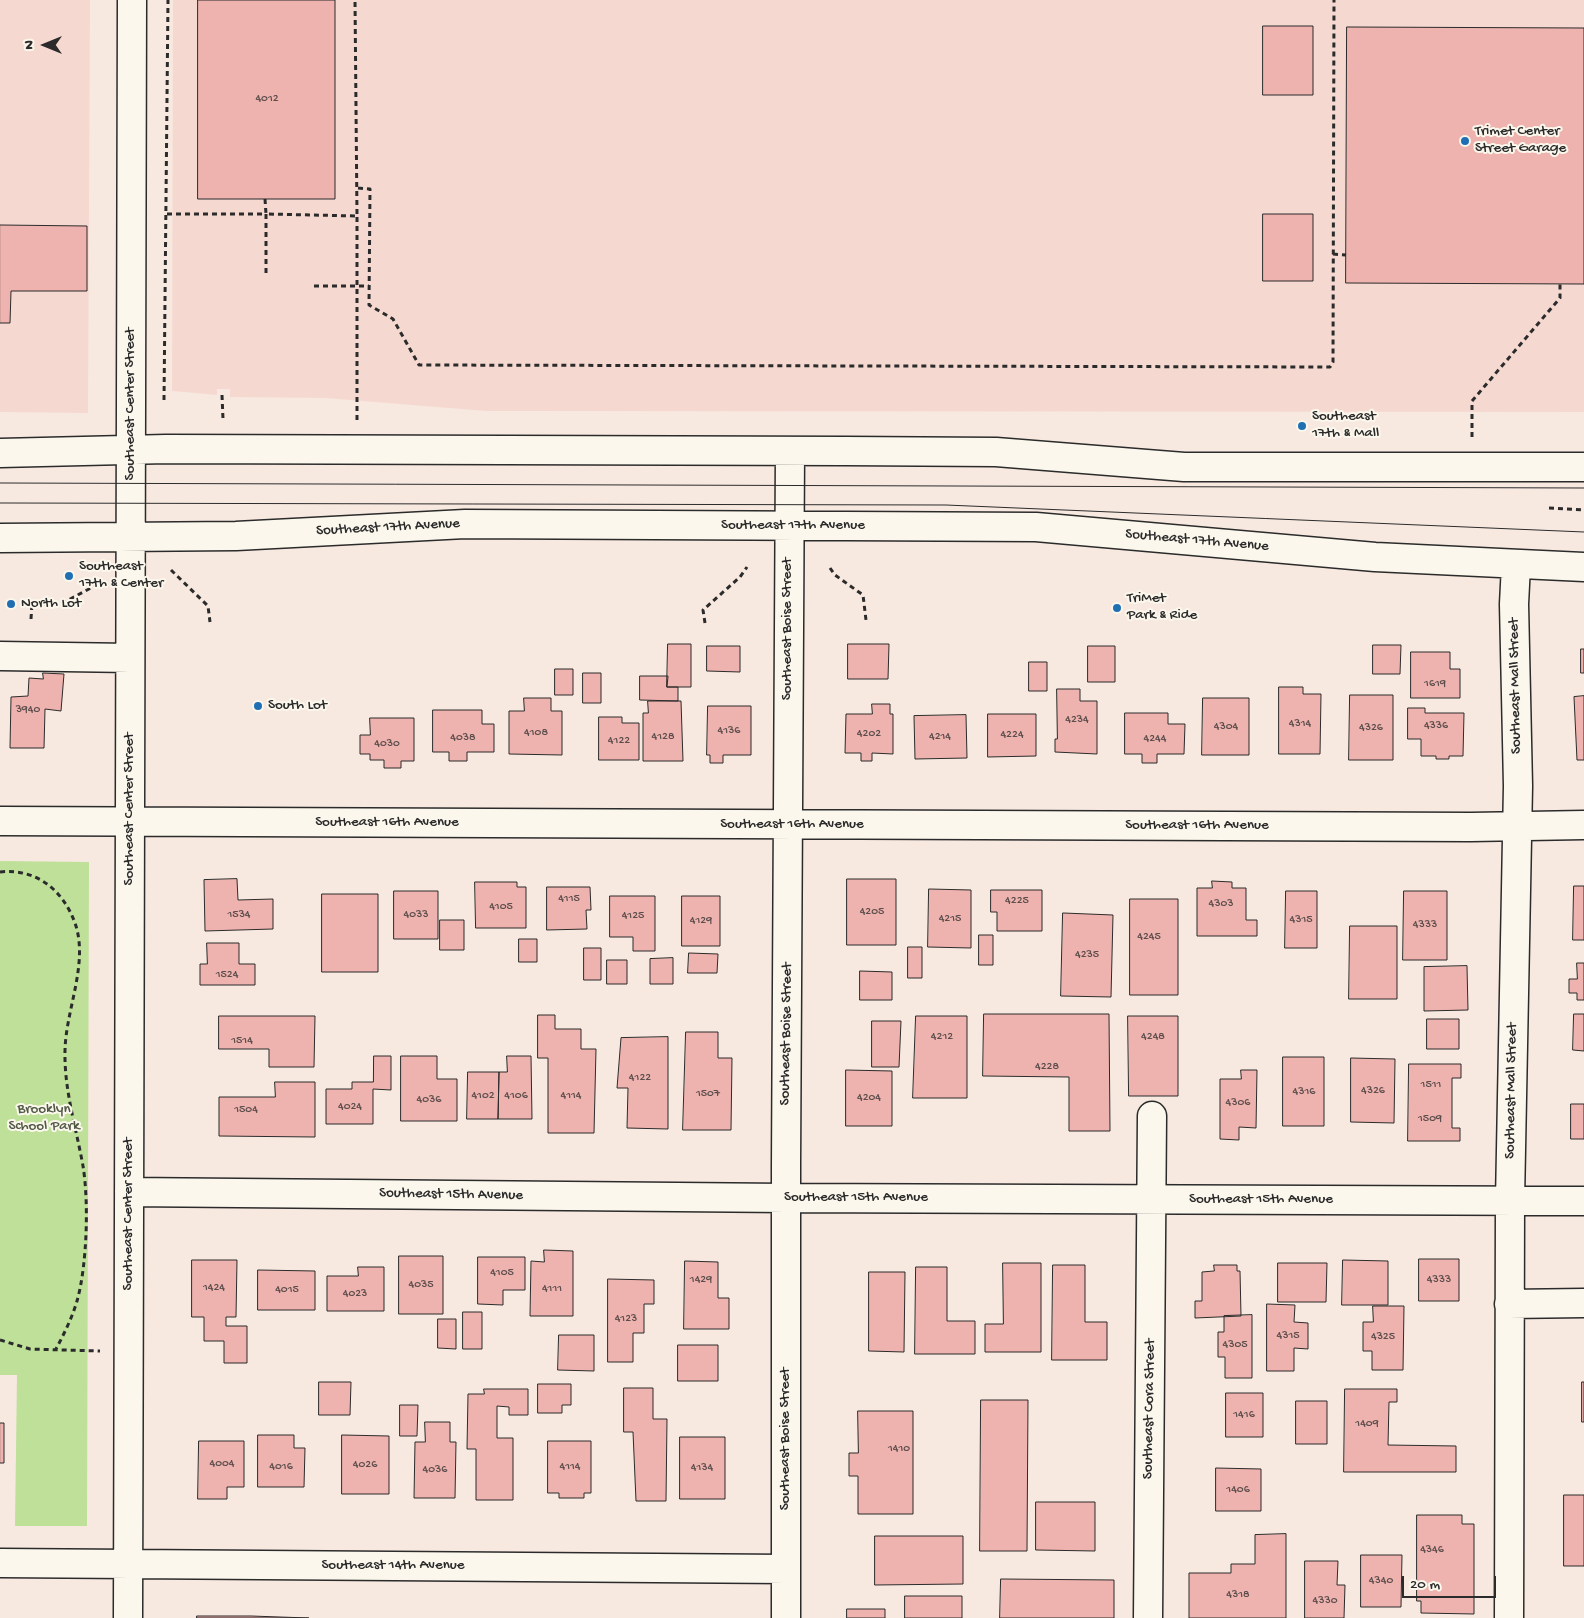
<!DOCTYPE html>
<style>
body{margin:0}
#map{position:relative;width:1584px;height:1618px;overflow:hidden;background:#f8e9e0;font-family:"Gochi Hand",sans-serif}
canvas{display:block}
.north{position:absolute;left:20px;top:20px;width:50px;height:50px;-webkit-text-stroke:4px #fbf7ec;paint-order:stroke;rotate:270deg;font-size:14px;font-weight:700;line-height:20px;text-align:center;color:#2b2b2b}
.north::after{content:'';display:block;margin:auto;width:18px;height:22px;background:#2b2b2b;clip-path:polygon(50% 0,100% 100%,50% 72%,0 100%)}
.scale{position:absolute;left:1402px;top:1576px;width:94px;height:22px;box-sizing:border-box;border:2px solid #2b2b2b;border-top:0;padding-left:6px;font-size:15px;line-height:18px;white-space:nowrap;color:#2b2b2b;-webkit-text-stroke:4px #fbf7ec;paint-order:stroke}
</style>
<div id="map">
<canvas width="1584" height="1618"></canvas>
<div class="north">N</div>
<div class="scale">20 m</div>
</div>
<script>
const g = document.querySelector('canvas').getContext('2d');
g.lineJoin = 'round';
function paint(path, color) { g.fillStyle = color; g.fill(path, 'evenodd'); }
function trace(path, color, width, dash) { g.strokeStyle = color; g.lineWidth = width; g.lineCap = dash ? 'butt' : 'round'; g.setLineDash(dash || []); g.stroke(path); }
function write(font, color, halo, rows, align = 'center') {
  g.font = font + ' "Gochi Hand",sans-serif'; g.lineWidth = 4; g.setLineDash([]); g.textBaseline = 'middle'; g.strokeStyle = halo; g.fillStyle = color; for (const [text, x, y, turn = 0] of rows) {
    g.save(); g.translate(x, y); g.rotate((+turn || 0) * Math.PI / 180); g.textAlign = isNaN(turn) ? turn : align; if (halo) g.strokeText(text, 0, 0); g.fillText(text, 0, 0); g.restore();
  }
}
const built = new Path2D(`
 M0,0h90l-2,413 -88,-1z
 M173,0h1411v412l-1098,-1 -161,-13 -95,-1v-8h-13v6l-45,-4z`);
const green = new Path2D(`
 M0,861l89,1 -2,664h-72l2,-151h-17z`);
const building = new Path2D(`
 M198,0h137v199h-137z
 M1263,26h50v69h-50z
 M1347,27l237,1v256l-238,-1z
 M1263,214h50v67h-50z
 M0,225l87,1v65h-76l-1,32h-10z
 M668,644h23v43h-24z
 M848,644h41l-1,35h-40z
 M1373,645h28l-1,29h-27z
 M707,646h33v26l-33,-1z
 M1088,646h27v36h-27z
 M1581,649h3v24h-3z
 M1411,652h39v17h10v29h-49z
 M1029,662h18v29h-18z
 M555,669h18v26h-18z
 M43,673l21,1 -3,37 -16,-2 -1,39h-34l1,-51 17,-1 1,-18 14,1z
 M583,673h18v30h-18z
 M640,676h28l-1,11h11v14l-38,-1z
 M1279,687h24v7h18l-1,60h-41z
 M1057,689h23v12h17v53l-42,-2v-13h2z
 M1350,695h43v65h-44z
 M1584,696v64h-7l-3,-63z
 M524,698h27v13h11v44l-53,-1v-43h15z
 M1203,698h46v57h-47z
 M648,701h33l2,60h-40v-48h5z
 M872,704h18v10h3v40l-21,-1v8h-11v-8h-16l1,-39h26z
 M708,706h43v49h-28v8h-13v-8h-3z
 M1408,708h17v5h39l-1,43h-14v3h-13v-3h-15v-17h-13z
 M433,710h49v14h12v28h-27v9h-18v-9h-16z
 M1125,713h43v11h17l-1,30h-27v9h-15v-9h-17z
 M988,714h48v42l-48,1z
 M966,715l1,43 -52,1 -1,-43z
 M599,717h23v6h17v37h-40z
 M370,718h44v43h-13v7h-17v-8h-14v-6h-10v-19h10z
 M237,879l1,21 35,-1v30l-68,2 -1,-51z
 M847,879h49v66h-49z
 M1212,881l20,1v6h14v32h11v16h-60v-48h15z
 M475,882h42v5h9v41h-50z
 M1574,886h10v54h-11z
 M547,887h43l1,23h-5l1,19 -40,1z
 M929,889l42,1v58l-43,-1z
 M991,890h51v41h-45v-19h-6z
 M394,891h44v48h-44z
 M1286,891h31v57h-32z
 M1404,891h43v69h-44z
 M322,894h56v78h-56z
 M610,896h45v55h-22v-14h-23z
 M682,896h38v50h-38z
 M1130,899h48v96h-48z
 M1063,913l50,2 -2,82 -50,-1z
 M440,920h24v30h-24z
 M1350,926h47v73h-48z
 M979,935h14v30h-14z
 M519,939h18v23h-18z
 M207,943h32v21h16v21h-55v-21h7z
 M908,947h14v31h-14z
 M584,948h17v32h-17z
 M689,953l29,1 -1,19h-29z
 M673,958v26h-23v-25z
 M607,960h20v24h-20z
 M1577,963h7v37h-7v-7h-8v-14h8z
 M1467,966l1,44 -44,1v-44z
 M860,971l32,1v28h-32z
 M984,1014h125l1,117h-41v-54l-86,-1z
 M1574,1014h10v37l-11,-1z
 M538,1015h17v14h26v20h15l-2,84h-46v-75h-10z
 M219,1016h96l-1,51h-45v-18h-50z
 M916,1016h51v82h-54z
 M1128,1016h50v80h-49z
 M1427,1019h32v30h-32z
 M872,1021h29l-2,46h-27z
 M686,1032h32v26h14l-1,72h-48z
 M668,1037v92l-41,-1 1,-40h-11l4,-50z
 M374,1056h17v34l-18,-1v35h-47v-35h26v-7h21z
 M401,1056h36v23h20v42h-56z
 M507,1056h24l1,63h-34l1,-47h8z
 M1283,1057h41v69h-41z
 M1351,1058l44,1 -1,64 -43,-1z
 M1409,1064h52v14h-9v50h8v13h-52z
 M846,1070l46,1v55h-46z
 M1241,1070h16l-1,58 -17,-1v13l-19,-1v-60h21z
 M468,1072h31l-1,47h-31z
 M275,1082h40v55l-96,-1v-39h56z
 M1571,1104h13v35h-13z
 M544,1250l29,1v65h-43l1,-55 13,1z
 M399,1256h44v58h-44z
 M478,1257h47v33h-22v15l-25,-1z
 M1419,1259h40v42h-40z
 M192,1260h45l-1,57h-10v9h21v37h-23v-22h-20v-24h-12z
 M1343,1260l45,1v44h-46z
 M685,1261l33,1v36h11v31h-45z
 M1003,1263h38v89h-56v-28h18z
 M1278,1263h49l-1,39h-48z
 M1053,1265h32v57h22v38h-55z
 M1214,1265h23v6h3l1,45 -46,2v-17h7v-29l12,-1z
 M358,1267h26v44h-57v-35h31z
 M916,1267h31v54h28v33h-60z
 M258,1270l57,1v39h-57z
 M869,1272h36l-1,80 -35,-1z
 M608,1279l46,1v24h-10v29h-11v29h-25z
 M1267,1304l28,1 -1,17 14,1v26l-14,-1v23h-27z
 M1373,1306h31l-1,64h-31v-19h-9v-29h10z
 M463,1312h19v37h-19z
 M1252,1315v63h-27v-21h-7v-25h6v-16z
 M438,1319h18v30l-18,-1z
 M559,1335h35v36l-36,-1z
 M678,1345h40v36h-40z
 M319,1382h32l-1,33h-31z
 M1582,1382h2v40h-2z
 M538,1384h33v21h-9v8h-24z
 M624,1388h29v31h14l-1,82h-30l-3,-69h-9z
 M484,1389h44v26h-19v-8l-12,-1v32h16v62h-37v-51h-9l1,-55h16z
 M1345,1389h52v13h-8l-1,43 68,1v26h-112z
 M1226,1393h37v44h-37z
 M981,1400h47l-1,151h-47z
 M1296,1401h31v43h-31z
 M400,1405h18l-1,31h-17z
 M858,1411h55v103h-55v-38h-9v-23h9z
 M425,1422h25v20h6l-1,56h-41l1,-56h10z
 M0,1423h4v40h-4z
 M258,1435h36v13h11l-1,39h-46z
 M342,1435l47,1v58h-47z
 M680,1437h45v62h-45z
 M199,1441h45v46h-17v12h-29z
 M548,1441h43v52h-7v5h-25v-5h-11z
 M1216,1468l45,1v42h-45z
 M1564,1495h20v71h-20z
 M1036,1502h59v49l-59,-1z
 M1417,1515h45v9h12v90l-53,-1v-12h-4z
 M1286,1534v84h-97v-45h42v-9h24v-29z
 M875,1536h88v48l-88,1z
 M1361,1555h41l-1,52h-40z
 M1305,1561h33l-1,24h8l-1,33h-39z
 M1001,1579l113,1v38h-114z
 M905,1596h57v22h-57z
 M847,1609h38v9h-38z
 M197,1616h54l58,2h-112z`);
const path = new Path2D(`
 M358,188l12,1 -1,116 24,14 26,46 911,2 3,-5 1,-362
 M265,199l1,15 91,2 -2,-216
 M167,214h99v59
 M1333,254l13,1
 M314,286h55
 M222,395l1,24
 M164,400l4,-400
 M357,420v-204
 M1472,437v-36l88,-103v-14
 M1549,508l35,2
 M830,568l5,7 28,20 3,25
 M171,570l37,36 2,16
 M31,619l1,-15h29l28,-15 10,-9
 M705,623l-2,-13 37,-33 7,-10
 M0,872c36,-4 63,18 75,51 14,40 -9,86 -10,127 -1,40 11,77 18,116 6,36 4,100 -6,135 -5,17 -13,33 -21,48
 M0,1340l30,9 70,2`);
const minor = new Path2D(`
 M0,453l166,-4 679,2 151,1 188,15h400
 M0,538l236,-2 229,-12 571,3 339,30 209,10
 M0,656l130,2
 M0,821l1471,6 113,-2
 M129,1192l657,6 798,3
 M1509,1304l75,-1
 M0,1563l786,6
 M128,1618l4,-1618
 M786,1618v-453l4,-714
 M1148,1618l4,-502
 M1509,1618l1,-417 8,-415 -4,-182 2,-39`);
const tram = new Path2D(`
 M0,483l1584,5
 M0,503l946,2 638,27`);
const markers = [
 [1465,141,5,"#1f6fb2"],
 [1302,426,5,"#1f6fb2"],
 [69,576,5,"#1f6fb2"],
 [11,604,5,"#1f6fb2"],
 [1117,608,5,"#1f6fb2"],
 [258,706,5,"#1f6fb2"]
];
const numberNames = [
 ["4012",267,99],
 ["1619",1435,684],
 ["3940",28,710],
 ["4234",1077,720],
 ["4314",1300,724],
 ["4336",1436,726],
 ["4304",1226,727],
 ["4326",1371,728],
 ["4136",729,731],
 ["4108",536,733],
 ["4202",869,734],
 ["4224",1012,735],
 ["4128",663,737],
 ["4214",940,737],
 ["4038",463,738],
 ["4244",1155,739],
 ["4122",619,741],
 ["4030",387,744],
 ["4115",569,899],
 ["4225",1017,901],
 ["4303",1221,904],
 ["4105",501,907],
 ["4205",872,912],
 ["1534",239,915],
 ["4033",416,915],
 ["4125",633,916],
 ["4215",950,919],
 ["4315",1301,920],
 ["4129",701,921],
 ["4333",1425,925],
 ["4245",1149,937],
 ["4235",1087,955],
 ["1524",227,975],
 ["4212",942,1037],
 ["4248",1153,1037],
 ["1514",242,1041],
 ["4228",1047,1067],
 ["4122",640,1078],
 ["1511",1431,1085],
 ["4326",1373,1091],
 ["4316",1304,1092],
 ["1507",708,1094],
 ["4102",483,1096],
 ["4106",516,1096],
 ["4114",571,1096],
 ["4204",869,1098],
 ["4036",429,1100],
 ["4306",1238,1103],
 ["4024",350,1107],
 ["1504",246,1110],
 ["1509",1430,1119],
 ["4105",502,1273],
 ["1429",701,1280],
 ["4333",1439,1280],
 ["4035",421,1285],
 ["1424",214,1288],
 ["4111",552,1289],
 ["4015",287,1290],
 ["4023",355,1294],
 ["4123",626,1319],
 ["4315",1288,1336],
 ["4325",1383,1337],
 ["4305",1235,1345],
 ["1416",1244,1415],
 ["1409",1367,1424],
 ["1410",899,1449],
 ["4004",222,1464],
 ["4026",365,1465],
 ["4016",281,1467],
 ["4114",570,1467],
 ["4134",702,1468],
 ["4036",435,1470],
 ["1406",1238,1490],
 ["4346",1432,1550],
 ["4340",1381,1581],
 ["4318",1238,1595],
 ["4330",1325,1601]
];
const poiNames = [
 ["Trimet Center",1475,132],
 ["Street Garage",1475,149],
 ["Southeast",1312,417],
 ["17th & Mall",1312,434],
 ["Southeast",79,567],
 ["17th & Center",79,584],
 ["TriMet",1127,599],
 ["Park & Ride",1127,616],
 ["North Lot",21,604],
 ["South Lot",268,706]
];
const streetNames = [
 ["Southeast Center Street",131,404,-90],
 ["Southeast 17th Avenue",793,526],
 ["Southeast 17th Avenue",388,528,-3],
 ["Southeast 17th Avenue",1197,541,5],
 ["Southeast Boise Street",788,629,-90],
 ["Southeast Mall Street",1516,686,-91],
 ["Southeast Center Street",130,809,-90],
 ["Southeast 16th Avenue",387,823],
 ["Southeast 16th Avenue",792,825],
 ["Southeast 16th Avenue",1197,826],
 ["Southeast Boise Street",787,1034,-89],
 ["Southeast Mall Street",1512,1091,-89],
 ["Southeast 15th Avenue",451,1195,1],
 ["Southeast 15th Avenue",856,1198],
 ["Southeast 15th Avenue",1261,1200],
 ["Southeast Center Street",129,1214,-90],
 ["Southeast Cora Street",1150,1409,-89],
 ["Southeast Boise Street",786,1439,-90],
 ["Southeast 14th Avenue",393,1566]
];
const parkNames = [
 ["Brooklyn",44,1110],
 ["School Park",44,1127]
];
paint(built, '#f5d9d1');
paint(green, '#bee099');
paint(building, '#eeb3ae');
trace(building, '#2b2b2b', 1);
trace(minor, '#2b2b2b', 31);
trace(path, '#2b2b2b', 3, [5, 4]);
trace(minor, '#fbf7ec', 28);
trace(tram, '#2b2b2b', 1);
for (const [x, y, r, color] of markers) { const dot = new Path2D(); dot.arc(x, y, r, 0, 2 * Math.PI); g.fillStyle = color; g.fill(dot); trace(dot, '#fbf7ec', 2); }
write('12px', '#5c4d4c', null, numberNames);
write('15px', '#2b2b2b', '#fbf7ec', poiNames, 'left');
write('15px', '#2b2b2b', '#fbf7ec', streetNames);
write('15px', '#505846', '#fbf7ec', parkNames);
</script>
